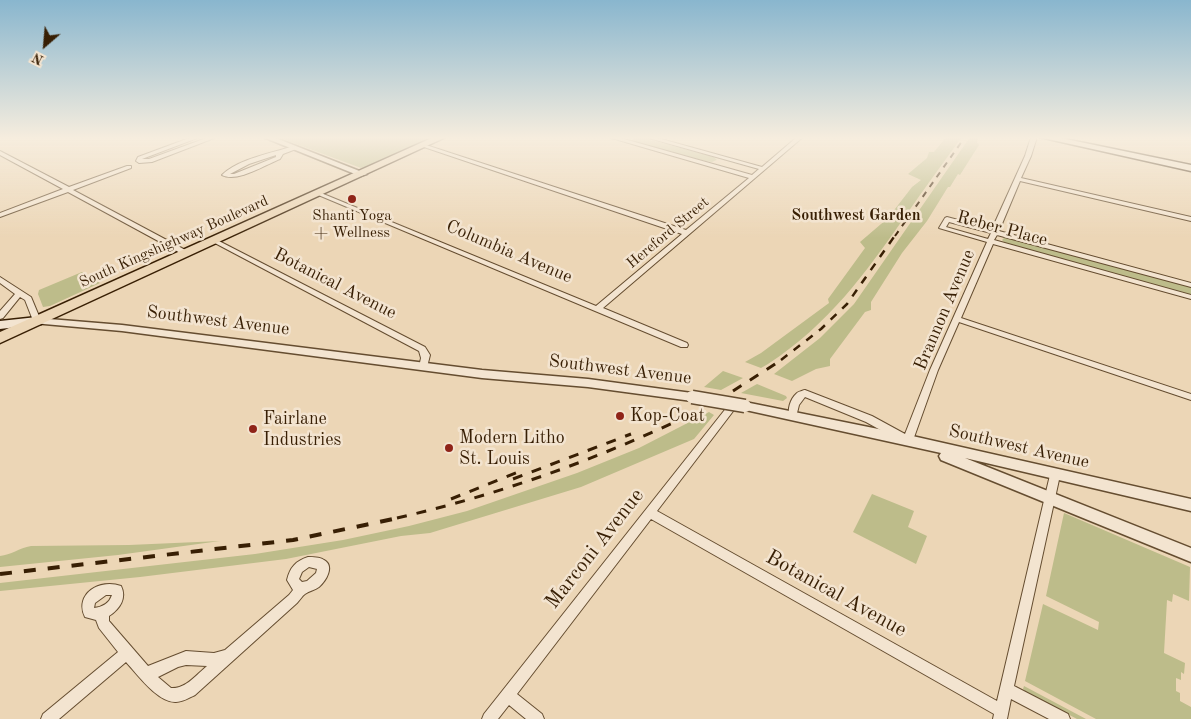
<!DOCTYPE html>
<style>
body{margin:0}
#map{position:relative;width:1191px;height:719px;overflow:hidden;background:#ecd6b6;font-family:"Old Standard TT",serif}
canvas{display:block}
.north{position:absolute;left:20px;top:20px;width:50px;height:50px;-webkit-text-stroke:4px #f3e4d0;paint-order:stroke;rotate:207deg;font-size:14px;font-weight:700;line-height:20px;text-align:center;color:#381f04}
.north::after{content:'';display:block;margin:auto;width:18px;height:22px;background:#381f04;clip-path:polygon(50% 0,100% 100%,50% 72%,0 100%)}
</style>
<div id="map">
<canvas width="1191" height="719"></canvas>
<div class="north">N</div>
</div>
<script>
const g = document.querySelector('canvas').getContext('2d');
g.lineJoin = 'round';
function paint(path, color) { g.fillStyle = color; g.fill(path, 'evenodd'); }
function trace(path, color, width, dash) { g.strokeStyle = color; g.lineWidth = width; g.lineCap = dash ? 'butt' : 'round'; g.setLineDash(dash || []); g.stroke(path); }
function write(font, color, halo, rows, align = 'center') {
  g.font = font + ' "Old Standard TT",serif'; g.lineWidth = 5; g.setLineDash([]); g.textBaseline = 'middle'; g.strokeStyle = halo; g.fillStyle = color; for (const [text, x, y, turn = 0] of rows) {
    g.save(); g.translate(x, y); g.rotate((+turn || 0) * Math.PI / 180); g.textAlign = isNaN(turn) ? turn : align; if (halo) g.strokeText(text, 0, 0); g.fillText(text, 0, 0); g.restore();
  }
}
const green = new Path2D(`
 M277,137h156l-63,29 -9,2z
 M634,137h6l74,20 3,3 -5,2 -7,-1 -74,-20z
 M946,137h16c-19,26 -38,52 -56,78 -41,59 -77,109 -138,149l-7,4 -16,-6 16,-9 68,-50 -1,-4 37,-51 -5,-6 28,-24 24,-31 9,-7 -13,-6 19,-16 2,-6h5z
 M970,137h9l-2,5 2,3 -19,30 -2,-1 -8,13h-2l-21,34 -25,32 -31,49v8l-6,2 -35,47v7l-14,3 -24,12 -18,-7 46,-36 34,-34z
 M1005,237l186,50v8l-185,-51 -4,-4z
 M82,272l18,11 -50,23 -7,1 -5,-13 1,-4z
 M723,371l20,7 -22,12 -17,-3z
 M757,384l29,12 1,2 -4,3 -42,-8z
 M709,412l5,3 -20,24 -113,48 -151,46 -29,3 -115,23 -146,18 -140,14v-8l255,-29 88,-14 66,-14 58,-15 110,-38 62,-25z
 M872,494l42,17 -6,16 19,9 -11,28 -63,-32z
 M1064,513l126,54 -1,34 -16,-7 -1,8 -5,-2 -3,53 21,10 -1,11 -3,-2v8l-5,-2v13l4,2v8l11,6v12h-95l-71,-38 18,-77 55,26 1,-8 -53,-26z
 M220,541l-102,14 -118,12v-11c11,-1 19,-8 31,-10l98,-1z
 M1024,686l62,33h-9l-51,-27 -3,-3z`);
const minor = new Path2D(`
 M192,137h8l-58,22h7l60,-22h8l-65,25 -13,1 -3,-2 2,-4z
 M608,137h9l135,38 7,-6 -114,-32h9l108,30 35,-30h6l-200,171 84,35 1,2 -1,2h-6l-365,-153 5,-1 275,113 86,-72 -261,-88 5,-1 260,85 63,-52z
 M1031,137h6l-6,19 -10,22 170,39v4l-171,-40 -21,50 192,52v4l-194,-52 -3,5 197,55v4l-198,-55 -32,74 230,76v6l-232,-78 -21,48 -26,73 -4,1 -4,-1 -38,-21 -61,-25 -6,8 -3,12h-6c-3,-7 0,-18 7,-24 1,-1 7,-3 8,-3l67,26 33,18 25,-64 57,-128 -48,-14 6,-10 2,-1 45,12 33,-73zM949,222l42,11 -3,6 -42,-12z
 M294,146l3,2 -1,1 -13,5 -3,5c-15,6 -43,24 -58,16 16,-16 50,-22 72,-29zM276,155v2l-42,17h-4l19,-10z
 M0,151l69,36 58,-21h4v2l-58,22 118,63 -4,2h-3l-116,-63 -68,25v-4l63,-24 -63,-34z
 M215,239l210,108 5,8 -3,12 -4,3 -4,-3 2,-9 -2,-7 -206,-109 -1,-1z
 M0,277l31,20 10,24 -1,2h-6l-9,-23 -5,-3 -17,21 -3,1v-8l15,-17 -15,-11z
 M734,401l3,1 2,2 -2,2 -80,105 340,190 53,-226 1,-3 4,-1 4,1 1,3 -46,211 54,28 2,5h-21l-38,-20 -4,20h-14l1,-5 -343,-195 -134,175 25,20 2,5h-18l-17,-14 -11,14h-16l2,-5 247,-312z
 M308,557c5,0 12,0 16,3 11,6 2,21 -5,27 -4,3 -10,4 -14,7 -3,2 -5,6 -8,9l-102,92c-6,3 -13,7 -19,7 -18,1 -39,-28 -50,-40l-67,57h-18l2,-5 75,-62 -19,-24 -3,-8 -11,-3c-11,-23 15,-39 36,-31 6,12 -1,23 -12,30v5l39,45 38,-15 28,2 11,-3 64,-55 4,-5 -6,-10c3,-13 9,-19 21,-23zM309,567l8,2 -1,4 -9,8 -5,1 -3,-3 3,-7zM106,595h6c-3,9 -10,12 -18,13l1,-5zM186,665l21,1c-11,9 -21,23 -36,22l-13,-11 20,-10z`);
const tertiary = new Path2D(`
 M263,137h10l94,37 -7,2z
 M37,318l85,7 360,45 106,9 104,14 4,1 2,3 -2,3 -4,1 -104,-14 -106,-9 -360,-47 -89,-8 -1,-2 1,-2z
 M745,402l163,33 283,64v12l-226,-53 226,90v14l-250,-102 -2,-4 2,-3 -200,-44 -2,-3 2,-3z`);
const secondary = new Path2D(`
 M1039,137h17l135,28v6z
 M37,317l4,1 2,3 -2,3 -41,5v-8z`);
const primary = new Path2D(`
 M434,137h12l-446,206v-11z`);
const railFar3 = new Path2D(`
 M895,236l70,-99`);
const railFar2 = new Path2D(`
 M781,360l40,-31 26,-25 49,-70`);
const railFar1 = new Path2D(`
 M733,391l50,-32
 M513,479l118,-45
 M451,499l67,-27
 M397,518c105,-24 204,-60 301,-107`);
const rail = new Path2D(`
 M0,574l293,-34 110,-23`);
const tertiaryBridge = new Path2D(`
 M692,397l53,9`);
const markers = [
 [352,199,5,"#8f2418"],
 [620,416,5,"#8f2418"],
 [253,429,5,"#8f2418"],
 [449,448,5,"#8f2418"]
];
const farPoinames = [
 ["Shanti Yoga",352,216],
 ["+ Wellness",352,233]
];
const farStreetnames = [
 ["Hereford Street",668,233,-40],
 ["South Kingshighway Boulevard",174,242,-24]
];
const farNeighbourhoodnames = [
 ["Southwest Garden",856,216]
];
const streetNames = [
 ["Reber Place",1002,229,15],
 ["Columbia Avenue",509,252,23],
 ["Botanical Avenue",335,284,27],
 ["Brannon Avenue",945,310,-67],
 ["Southwest Avenue",218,321,7],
 ["Southwest Avenue",620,370,7],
 ["Southwest Avenue",1019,447,13]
];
const poiNames = [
 ["Kop-Coat",630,416],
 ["Fairlane",263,419],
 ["Industries",263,440],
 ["Modern Litho",459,438],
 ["St. Louis",459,459]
];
const nearStreetnames = [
 ["Marconi Avenue",595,549,-52],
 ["Botanical Avenue",836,594,29]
];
paint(green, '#bdbc8a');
trace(minor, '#654d30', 2);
trace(tertiary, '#654d30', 3);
trace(secondary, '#381f04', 3);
trace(primary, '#381f04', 3);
paint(minor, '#f3e4d0');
paint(tertiary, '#f3e4d0');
paint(secondary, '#f3e4d0');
paint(primary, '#ecd6b6');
trace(railFar3, '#381f04', 2, [6, 6]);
trace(railFar2, '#381f04', 2.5, [8, 8]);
trace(railFar1, '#381f04', 3, [10, 10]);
trace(rail, '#381f04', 4, [12, 12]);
trace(tertiaryBridge, '#654d30', 15, []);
trace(tertiaryBridge, '#f3e4d0', 12);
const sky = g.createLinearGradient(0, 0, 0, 238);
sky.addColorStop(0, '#89b6ce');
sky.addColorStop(0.58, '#f6edde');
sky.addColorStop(1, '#f6edde00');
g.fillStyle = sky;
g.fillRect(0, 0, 1191, 238);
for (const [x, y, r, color] of markers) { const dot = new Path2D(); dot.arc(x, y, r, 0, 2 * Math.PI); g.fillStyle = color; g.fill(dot); trace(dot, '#f3e4d0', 2); }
write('15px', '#381f04', '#f3e4d0', farPoinames);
write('15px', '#381f04', '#f3e4d0', farStreetnames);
write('bold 16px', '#381f04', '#f3e4d0', farNeighbourhoodnames);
write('18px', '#381f04', '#f3e4d0', streetNames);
write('18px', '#381f04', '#f3e4d0', poiNames, 'left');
write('21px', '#381f04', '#f3e4d0', nearStreetnames);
</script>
